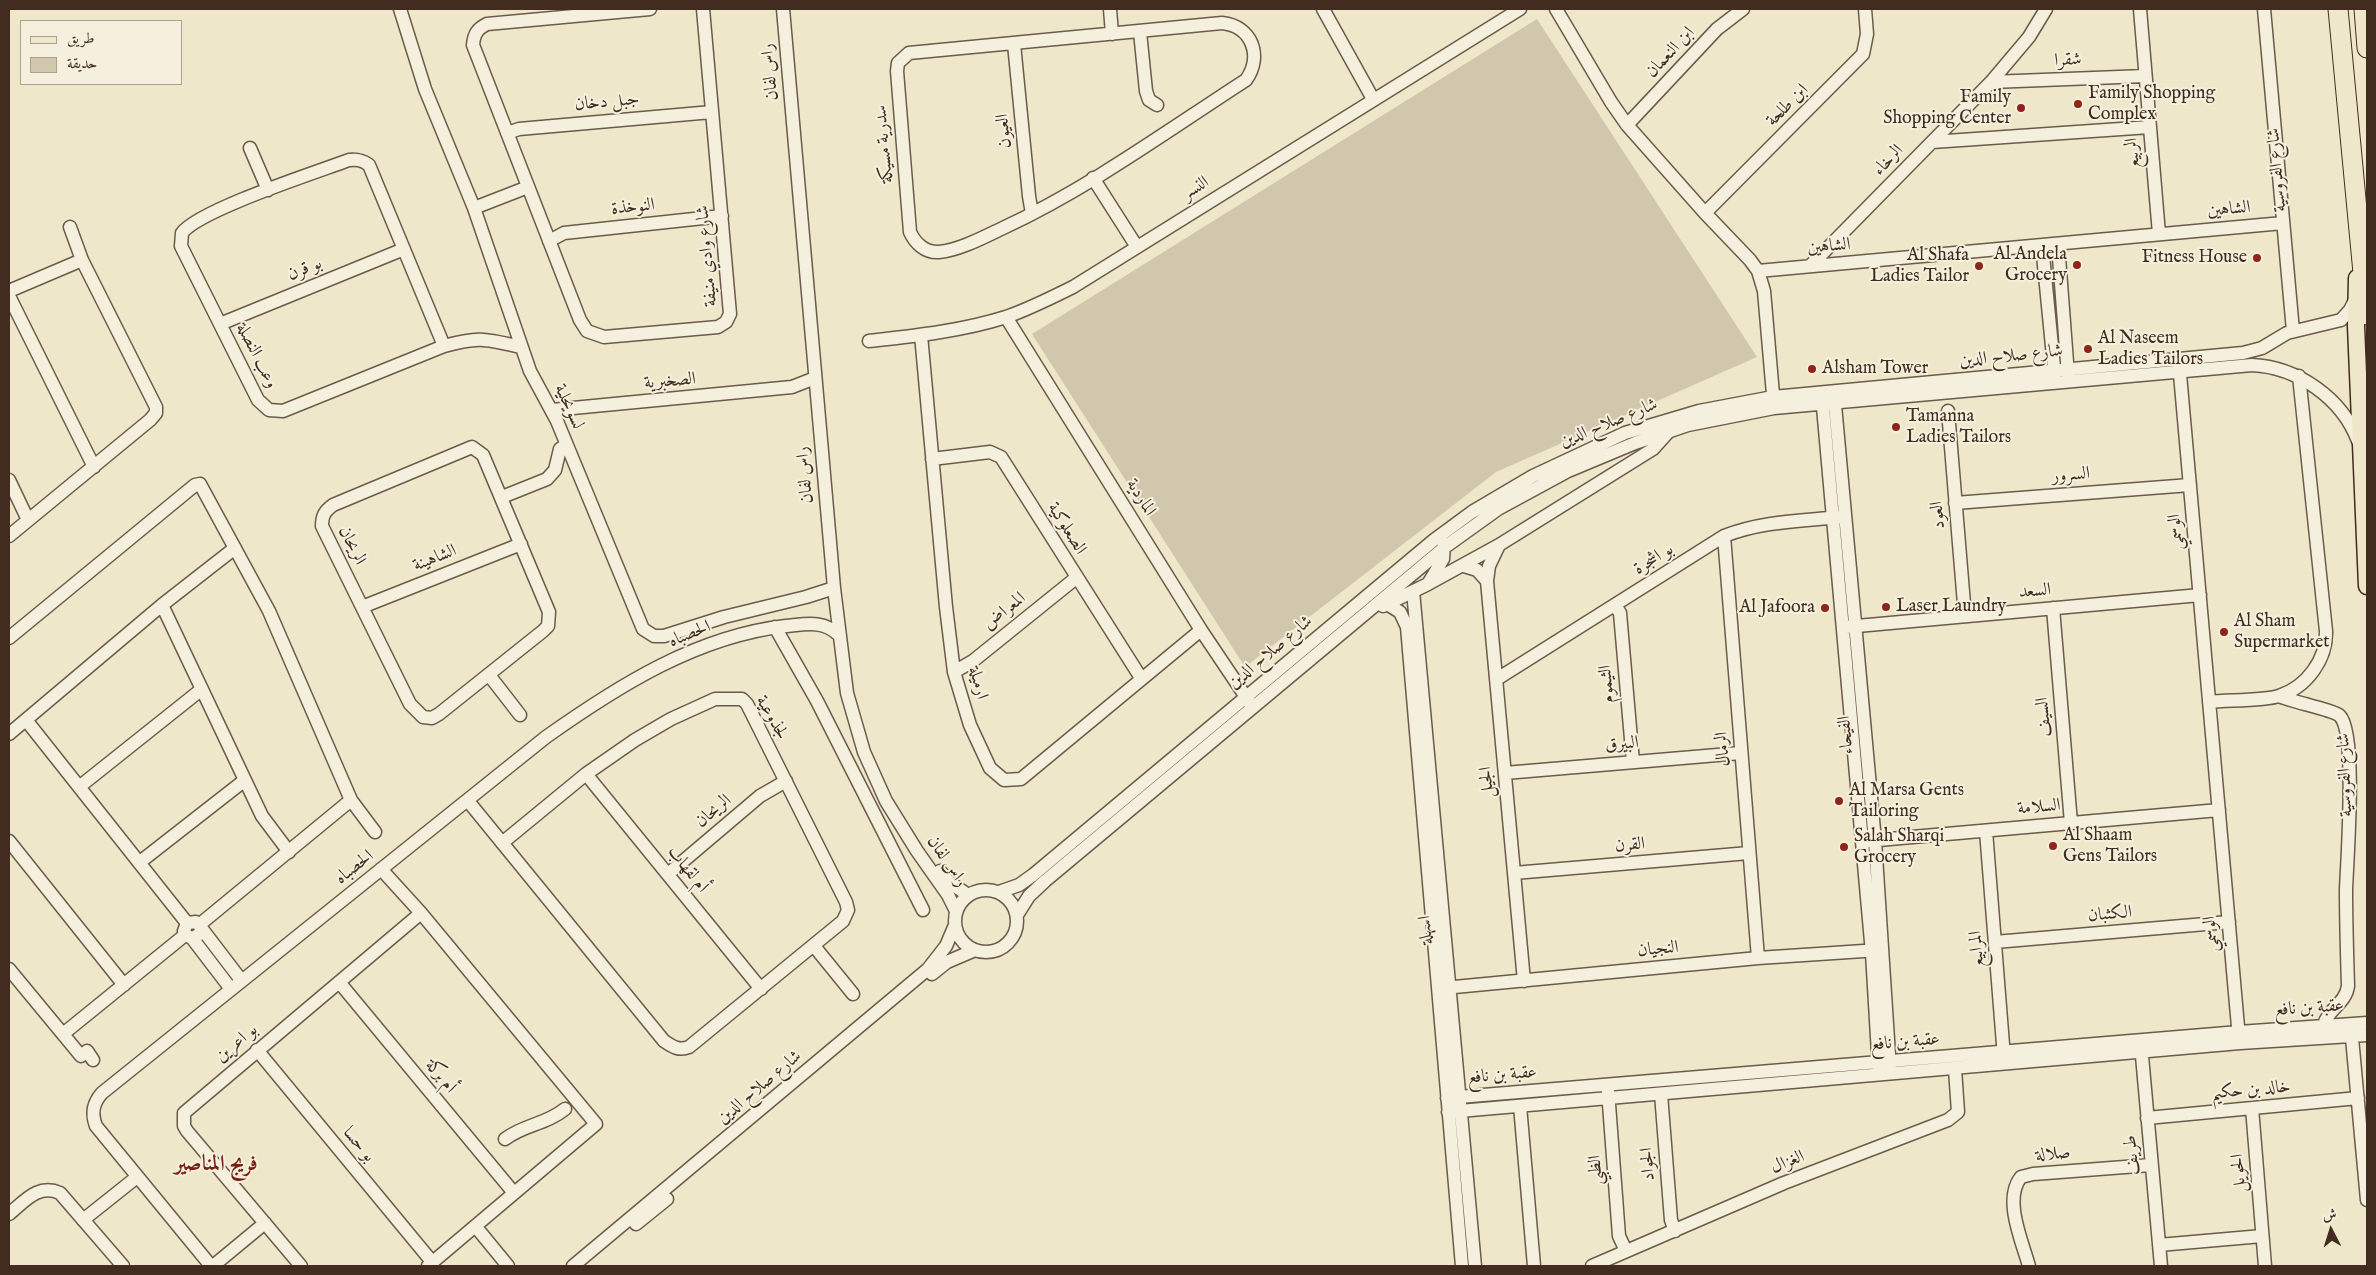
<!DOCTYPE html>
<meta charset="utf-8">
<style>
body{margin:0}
#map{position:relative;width:2376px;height:1275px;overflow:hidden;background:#efe7ca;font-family:"IM FELL English",Amiri,serif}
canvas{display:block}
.frame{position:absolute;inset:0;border:10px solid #412c1f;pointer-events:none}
.legend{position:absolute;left:20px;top:20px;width:162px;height:65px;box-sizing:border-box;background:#f5efdd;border:1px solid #ada191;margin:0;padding:6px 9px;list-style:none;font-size:15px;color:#412c1f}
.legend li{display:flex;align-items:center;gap:10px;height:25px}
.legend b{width:25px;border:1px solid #ada191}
.north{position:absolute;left:2306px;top:1205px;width:50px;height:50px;-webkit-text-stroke:4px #f5efdd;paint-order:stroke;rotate:355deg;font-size:14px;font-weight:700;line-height:20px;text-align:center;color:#412c1f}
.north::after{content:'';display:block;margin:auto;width:18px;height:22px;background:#412c1f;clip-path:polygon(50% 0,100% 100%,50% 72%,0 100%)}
</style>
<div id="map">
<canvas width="2376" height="1275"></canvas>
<div class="frame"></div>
<ul class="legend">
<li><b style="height:6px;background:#efe7ca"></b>طريق</li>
<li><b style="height:14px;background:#d1c7ad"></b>حديقة</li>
</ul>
<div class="north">ش</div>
</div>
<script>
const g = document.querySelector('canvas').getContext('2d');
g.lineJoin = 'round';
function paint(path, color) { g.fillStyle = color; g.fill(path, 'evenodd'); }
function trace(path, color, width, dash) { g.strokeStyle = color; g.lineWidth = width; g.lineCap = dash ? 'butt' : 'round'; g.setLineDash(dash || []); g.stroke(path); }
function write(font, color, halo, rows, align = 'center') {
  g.font = font + ' "IM FELL English",Amiri,serif'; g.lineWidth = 4; g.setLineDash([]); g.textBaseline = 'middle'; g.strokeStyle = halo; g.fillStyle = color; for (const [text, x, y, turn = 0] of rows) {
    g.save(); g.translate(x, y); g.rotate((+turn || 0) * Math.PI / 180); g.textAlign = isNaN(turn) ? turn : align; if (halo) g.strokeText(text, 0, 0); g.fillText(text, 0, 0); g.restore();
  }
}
const green = new Path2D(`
 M1537,19l220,338 -261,115 -251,195 -213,-333z`);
const minor = new Path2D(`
 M400,9l25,80 49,119 56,163 27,50 86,208 11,7h10l60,-19 82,-20 28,-9
 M650,9l-163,15c-10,5 -13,10 -14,21l107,275 7,11 17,6 114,-10 8,-5 4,-8 -27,-305
 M783,9l51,579 13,105 17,59 22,49 31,50 31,44 8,16
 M1110,9l2,25
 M1323,9l50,90
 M1556,9l55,93 16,23 78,88 45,47 8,11 6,20 10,115
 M2140,9l19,225
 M2264,9l29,322
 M1222,23c30,3 41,33 24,57 -79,51 -157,108 -243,148 -19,9 -43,22 -64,24 -14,1 -24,-9 -29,-20l-13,-161 1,-8 11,-10z
 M1140,32l6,59 3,9 8,5
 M1014,44l15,152 3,18
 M1991,82l154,-6
 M1627,125l90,-96 26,-20
 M507,133l12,-4 193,-17
 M1932,142l218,-15
 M250,148l18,42
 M1093,178l44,69
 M474,208l54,-21
 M1705,213l158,-159 4,-20 -2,-25
 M549,241l15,-8 158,-17
 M2058,244l10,131
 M2042,245l13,132
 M1810,266l181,-184 38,-45 17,-28
 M1758,271l525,-48
 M9,291l73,-31
 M9,296l85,171
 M1006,317l195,313 49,73
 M220,324l184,-75
 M921,335l25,272 8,65 16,53 20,43 14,12 17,-1 180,-149
 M869,341c45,-5 93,-10 137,-24 23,-8 45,-19 67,-30l447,-278
 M444,346l-75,-181c-7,-5 -12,-6 -20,-5 -32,12 -150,50 -167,73l-1,13 77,154 11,10 14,1 161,-65c35,-10 42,-7 77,1
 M2179,363l60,675
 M1834,394l41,447 15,229
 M1822,396l50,557 7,118
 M552,410l240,-23 23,-9
 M1948,411l17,205
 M472,447l11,8 66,157 -1,14 -5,5 -104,83 -7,4 -9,-1 -13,-13 -88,-178c0,-11 3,-15 11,-21z
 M932,459l58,-7 11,5 140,221
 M9,480l19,40
 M502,497l45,-18 8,-9 5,-21 6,-4
 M1955,503l235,-18
 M9,536l141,-116 6,-7v-6l-74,-147 -12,-33
 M1724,536l34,422
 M1499,545l-10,21 -2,15 37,400
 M1464,566l13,4 10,11
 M1428,584l15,-25 1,-15
 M1413,591l62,675
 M1387,604l13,8 7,15 55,639
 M162,605l100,211 27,36
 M1615,605l5,8 13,149
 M1383,606l45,-22 71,-39 154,-96 18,-20
 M362,607l159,-63
 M2053,608l18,215
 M775,627l42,74 106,209
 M1846,627l354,-32
 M9,638l186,-153 5,-1 69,127 82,189 24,32
 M954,672l19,-11 103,-83
 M489,675l31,40
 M1497,679l227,-143c38,-15 77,-15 116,-19
 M2279,696c13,6 55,14 61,20 17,18 7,144 6,174 0,32 1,64 2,96 -2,17 -21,24 -24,39
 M2209,702c19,-2 54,-1 70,-6 28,-9 48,-37 47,-65l-27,-255
 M26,720l161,203
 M9,734l153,-129 73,-57
 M1505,773l236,-20
 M586,774l175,215
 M79,787l123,-98
 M468,801l196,240c9,6 15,10 25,6l154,-126 5,-11 -2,-8 -99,-198 -5,-5h-27l-44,20 -36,21 -49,34 -84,69
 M1986,831l18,226
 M9,841l115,144
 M1867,841l352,-31
 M140,862l105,-82
 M381,869l40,44 175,211 -168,142
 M940,871l9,11 19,13
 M1514,873l235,-20
 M668,874l92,-78 26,-15
 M955 921a31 31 0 1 1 62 0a31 31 0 1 1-62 0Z
 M999,892l20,-7 14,-10 401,-335 38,-28 61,-36 92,-43 74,-22 74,-14 470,-44 19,-5 25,-15 54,-13 9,-10 5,-10
 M1017,915l12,-19 16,-15 400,-334 53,-38 70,-38 67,-28 53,-18 86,-17 478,-43c45,2 90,33 106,76
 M199,925l152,-125
 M201,929l-1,5 -8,4 -7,-3 -1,-4 3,-8 9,-1 3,3 42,55
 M192,938l39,51
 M1995,942l234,-20
 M814,946l39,48
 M9,969l72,87 6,-5 6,9
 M932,974l15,-12 28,-12
 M339,982l175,211
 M1444,988l314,-30 121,-8
 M2351,1027l16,173
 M63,1034l122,-99
 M2141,1045l20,221
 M257,1050l176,213
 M1608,1091l11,145 7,15
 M1661,1094l10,126 4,11
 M1447,1098l792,-66 128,-9
 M1520,1106l14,160
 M2252,1108l13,158
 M1448,1112l792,-69 127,-8
 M2147,1118l211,-20
 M505,1139c20,-15 40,-14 60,-30
 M9,1214c15,-12 29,-31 51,-21l63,73
 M83,1220l54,-43
 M636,1224l31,-25
 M476,1227l32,39
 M2159,1245l103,-9
 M211,1266l-115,-140c-5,-13 -3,-23 6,-33l444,-356c72,-51 151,-101 240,-111 21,-2 37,-6 53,9
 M213,1266l52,-43
 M301,1266l-114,-135 -3,-5v-13l237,-200
 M573,1266l355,-297 18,-23 9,-21
 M1592,1266l192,-83 164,-63 10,-8 -3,-43
 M2029,1266c-7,-25 -26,-67 -8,-89l12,-3 118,-9`);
const major = new Path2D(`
 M2357,278l-1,48 11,260`);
const highway = new Path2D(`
 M2338,9l29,306
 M2364,9l3,39`);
const markers = [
 [2078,104,5,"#8f2418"],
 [2021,108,5,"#8f2418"],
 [2257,258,5,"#8f2418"],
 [2077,265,5,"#8f2418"],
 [1979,266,5,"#8f2418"],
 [2088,349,5,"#8f2418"],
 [1812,369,5,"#8f2418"],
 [1896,427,5,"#8f2418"],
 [1886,607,5,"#8f2418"],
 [1825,608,5,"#8f2418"],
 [2224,632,5,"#8f2418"],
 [1839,801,5,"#8f2418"],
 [2053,846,5,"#8f2418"],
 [1844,847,5,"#8f2418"]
];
const streetNames = [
 ["ابن النعمان",1671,53,-47],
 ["شقرا",2068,61,-2],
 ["راس لفان",771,72,-95],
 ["جبل دخان",607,103,-5],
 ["ابن طلحة",1788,106,-45],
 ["العيون",1005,131,-95],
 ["سدرية مسيكة",885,144,-95],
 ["الربيع",2134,153,-95],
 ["الرخاء",1889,161,-46],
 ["شارع الفروسية",2278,170,-95],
 ["النسر",1196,189,-32],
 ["النوخذة",633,208,-6],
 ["الشاهين",2229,210,-5],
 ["الشاهين",1829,247,-5],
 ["شارع وادي منيفة",708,256,-95],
 ["بو قرن",305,270,-22],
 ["وعب النصلة",256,356,63],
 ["شارع صلاح الدين",2011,357,-6],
 ["الصخبرية",670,382,-5],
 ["لسويحلية",568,407,65],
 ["شارع صلاح الدين",1609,424,-22],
 ["راس لفان",806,475,-95],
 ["السرور",2071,476,-5],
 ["الماردية",1140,498,58],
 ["العود",1939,515,-95],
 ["الصعلوكية",1066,529,58],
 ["الوسمي",2177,532,-95],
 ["الريحان",351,546,64],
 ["الشاهينة",435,559,-22],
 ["بو اشجرة",1654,560,-32],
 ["السعد",2035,592,-5],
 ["المعراض",1005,612,-39],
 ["الحصباه",690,635,-22],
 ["شارع صلاح الدين",1271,653,-40],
 ["ارميلة",977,683,75],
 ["الثيموم",1608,684,-95],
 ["السيف",2045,717,-95],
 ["لجذوعية",771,718,60],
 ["الفيحاء",1847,735,-95],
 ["البيرق",1622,745,-5],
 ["الرمال",1724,749,-94],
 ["شارع الفروسية",2346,775,-92],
 ["الجيل",1488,782,-95],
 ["السلامة",2039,808,-5],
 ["الريحان",714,812,-40],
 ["القرن",1630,846,-5],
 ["راس لفان",946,862,56],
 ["الحصباه",355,868,-38],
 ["أم لقهاب",687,870,51],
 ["الكثبان",2110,915,-5],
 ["اسهلة",1427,930,-95],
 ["الوسمي",2212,934,-95],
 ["المرابيع",1978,949,-95],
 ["النجيان",1658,950,-5],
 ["عقبة بن نافع",2309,1009,-4],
 ["عقبة بن نافع",1905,1043,-5],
 ["بو اعرين",237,1044,-40],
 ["عقبة بن نافع",1502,1076,-5],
 ["أم بركة",440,1077,50],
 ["شارع صلاح الدين",760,1088,-40],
 ["خالد بن حكيم",2251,1091,-5],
 ["بو حسا",358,1145,50],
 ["صلالة",2053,1155,-5],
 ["طريف",2133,1155,-95],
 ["الغزال",1788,1163,-22],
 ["الجواد",1649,1164,-94],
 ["الظبي",1597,1170,-94],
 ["الحويل",2240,1173,-95]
];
const poiNames = [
 ["Family Shopping",2088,94],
 ["Complex",2088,115],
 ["Family",2011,98,"right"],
 ["Shopping Center",2011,119,"right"],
 ["Al Andela",2067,255,"right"],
 ["Grocery",2067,276,"right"],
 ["Al Shafa",1969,256,"right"],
 ["Ladies Tailor",1969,277,"right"],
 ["Fitness House",2247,258,"right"],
 ["Al Naseem",2098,339],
 ["Ladies Tailors",2098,360],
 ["Alsham Tower",1822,369],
 ["Tamanna",1906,417],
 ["Ladies Tailors",1906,438],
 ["Laser Laundry",1896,607],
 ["Al Jafoora",1815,608,"right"],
 ["Al Sham",2234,622],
 ["Supermarket",2234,643],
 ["Al Marsa Gents",1849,791],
 ["Tailoring",1849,812],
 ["Al Shaam",2063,836],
 ["Gens Tailors",2063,857],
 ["Salah Sharqi",1854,837],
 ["Grocery",1854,858]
];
const districtNames = [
 ["فريج المناصير",216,1165]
];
paint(green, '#d1c7ad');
trace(minor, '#6c5b4a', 15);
trace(major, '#412c1f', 19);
trace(highway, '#412c1f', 21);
trace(minor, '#f5efdd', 12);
trace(major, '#efe7ca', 16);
trace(highway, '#efe7ca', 19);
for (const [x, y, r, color] of markers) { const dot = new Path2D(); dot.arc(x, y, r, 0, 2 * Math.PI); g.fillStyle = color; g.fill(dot); trace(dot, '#f5efdd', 2); }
write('18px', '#412c1f', '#f5efdd', streetNames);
write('18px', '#412c1f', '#f5efdd', poiNames, 'left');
write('bold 22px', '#7a1f14', '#f5efdd', districtNames);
</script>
